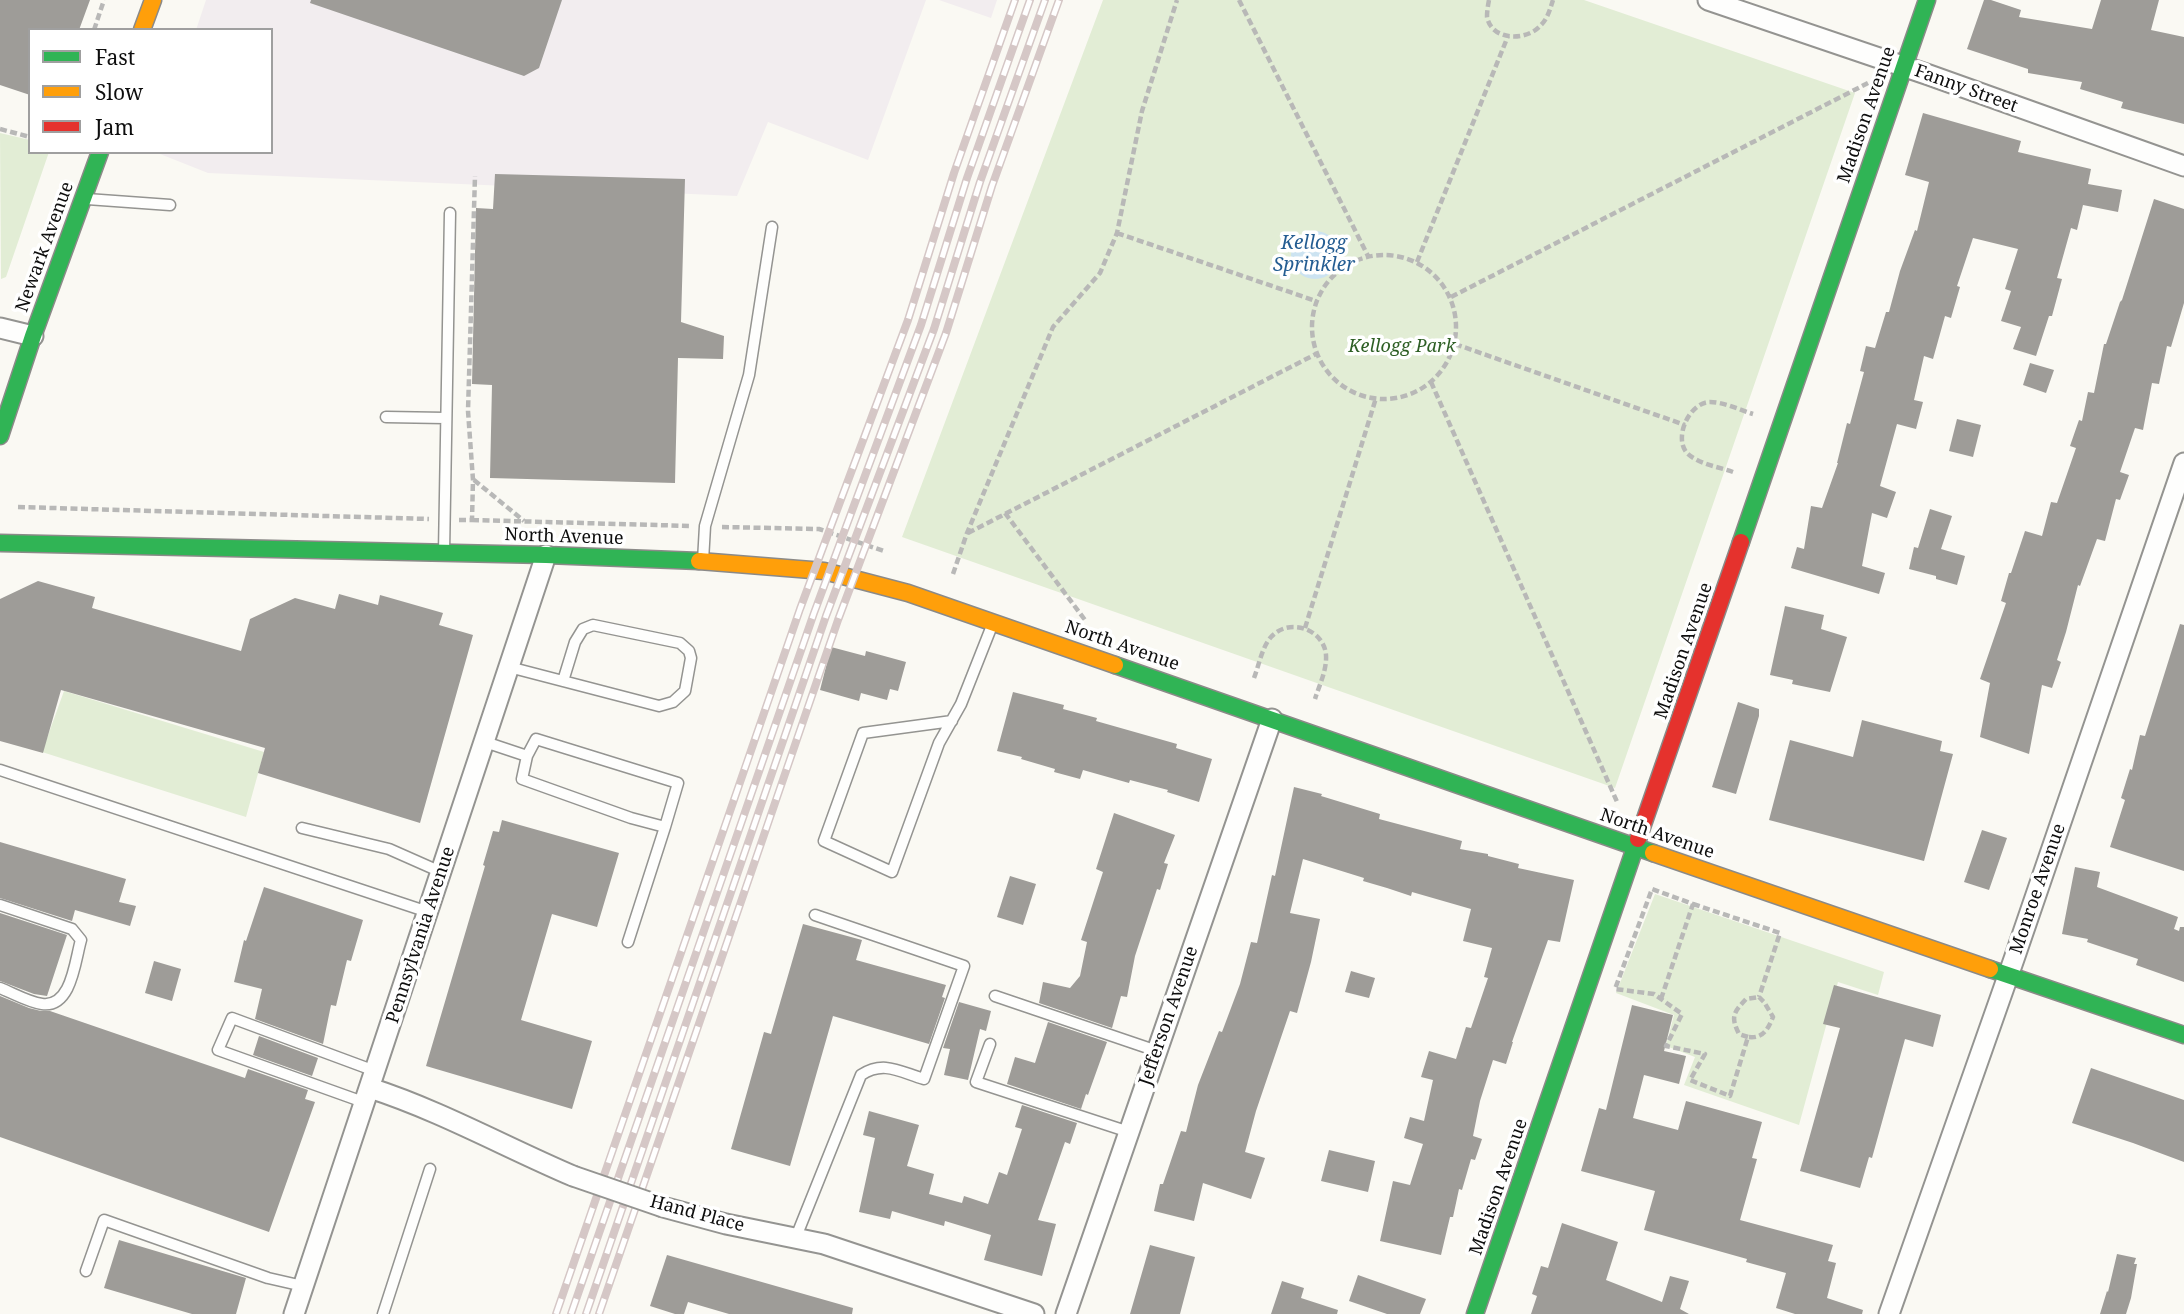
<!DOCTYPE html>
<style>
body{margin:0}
#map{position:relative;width:2184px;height:1314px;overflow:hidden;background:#faf9f3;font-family:"Noto Serif",serif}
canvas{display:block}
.legend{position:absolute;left:28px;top:28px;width:245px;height:126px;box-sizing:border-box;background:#fff;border:2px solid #9f9f9f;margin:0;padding:9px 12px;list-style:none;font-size:21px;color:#0e0e0e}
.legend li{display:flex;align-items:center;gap:14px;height:35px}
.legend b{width:35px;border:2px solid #9f9f9f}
</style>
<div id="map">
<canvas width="2184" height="1314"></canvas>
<ul class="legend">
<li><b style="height:9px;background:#30b455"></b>Fast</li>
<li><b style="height:9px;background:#ff9f0a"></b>Slow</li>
<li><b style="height:9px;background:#e5322d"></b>Jam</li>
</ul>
</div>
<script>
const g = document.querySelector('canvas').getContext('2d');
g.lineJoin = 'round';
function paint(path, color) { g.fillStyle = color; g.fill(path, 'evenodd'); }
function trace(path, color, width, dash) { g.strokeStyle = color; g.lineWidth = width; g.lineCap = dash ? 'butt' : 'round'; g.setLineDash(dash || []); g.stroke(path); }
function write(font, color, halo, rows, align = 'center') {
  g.font = font + ' "Noto Serif",serif'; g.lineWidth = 7; g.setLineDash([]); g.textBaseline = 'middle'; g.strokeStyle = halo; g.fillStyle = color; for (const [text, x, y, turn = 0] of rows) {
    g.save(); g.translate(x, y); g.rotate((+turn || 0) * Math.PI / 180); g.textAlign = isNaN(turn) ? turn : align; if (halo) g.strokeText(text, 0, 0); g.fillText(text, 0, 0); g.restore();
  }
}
const industrial = new Path2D(`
 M206,0h720l-58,160 -100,-38 -31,74 -529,-23 -53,-21h116v-122h-75z
 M939,0h58l-6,18z`);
const green = new Path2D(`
 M1103,0h481l271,93 -240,695 -713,-251z
 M0,133l30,7v12h19l-43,125 -5,2z
 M64,691l200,61 -18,65 -204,-65z
 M1655,894l229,78 -6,23 -40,-13 -39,143 -115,-40 11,-28 -29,-11 8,-31 -58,-22z`);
const water = new Path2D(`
 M1291 255a24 24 0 1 1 48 0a24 24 0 1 1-48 0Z`);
const building = new Path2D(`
 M0,0h90l-11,30h-49v65l-30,-10z
 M311,0h251l-23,68 -15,8 -214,-73z
 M1984,0h7l30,10 -2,7 73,12 9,-29h58l-8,30 33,7v87l-63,-16 2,-6 -43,-13 2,-7 -54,-9v-4l-61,-20z
 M1923,113l98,28 -3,11 73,17 -3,15 34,6 -4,22 -35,-7 -6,25 -6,-2 -14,50 5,1 -10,37h-3l-13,40 -23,-7 8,-22 -20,-6 10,-30 -6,-2 13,-40 -45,-11 -16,48 3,1 -9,31 -6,-2 -12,43 -9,-3 -10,44 9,2 -7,27 -19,-5 -17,62 16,6 -9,26 -15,-5 -10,53 23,7 -6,21 -88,-26 6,-21 7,2 7,-43 11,2 16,-45h-1l10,-40 3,1 14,-52 -4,-1 6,-25 9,2 11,-36h3l11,-41 15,-41 2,1 12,-49 -24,-7z
 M495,174l190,5 -4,143 43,14 -1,23 -45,-1 -3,125 -185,-5 2,-93 -20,-1 4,-176 17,1z
 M2154,199l30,10v94l-13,44 -4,-1 -8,38 -7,-1 -9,47 -8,-2 -15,44 9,3 -9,25 -4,-1 -11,42 -8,-2 -17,47 -2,-1 -12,47 -9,28 4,2 -9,26 -10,-3 -13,69 -49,-17 10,-54 -10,-4 26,-76 -5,-2 8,-28h2l14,-42 17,5 9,-34 6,1 19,-55 -6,-2 9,-26 3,1 6,-29 6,1 10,-49h2l14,-42 2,-2z
 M2030,363l24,7 -8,23 -23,-8z
 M1957,419l24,6 -8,32 -24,-6z
 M1930,509l22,7 -11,33 24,7 -8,29 -21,-6v-3l-27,-7 5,-22 4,1z
 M38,581l57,16 -3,11 149,43 9,-32 45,-21 40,11 4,-15 39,11 2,-10 63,18 -4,12 34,10 -53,188 -162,-50 7,-25 -204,-58 -18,63 -43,-12v-142z
 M1785,606l39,9 -3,14 26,8 -17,55 -38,-8 1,-4 -23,-5z
 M2180,624l4,1v246l-74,-24 15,-47 -4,-2 9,-29 2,1 8,-35 5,1z
 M831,647l34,9 1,-5 40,11 -8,29 -8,-2 -3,11 -26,-7 -2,8 -39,-11z
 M1013,692l51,13 -1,4 34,9 -1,3 81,23 -1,4 36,11 -13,43 -32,-10 1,-2 -38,-10 -1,3 -46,-13 -3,9 -26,-7 1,-3 -34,-10 1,-2 -25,-6z
 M1738,702l21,7v7l-23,78 -24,-7z
 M1862,720l80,21 -2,10 13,3 -29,107 -155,-41 21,-80 63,17z
 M1294,787l28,7 -1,2 59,18 -1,5 83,22 -2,8 28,5v2l31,8 -1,4 56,12 -14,62 -12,-2 -36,102h1l-7,22 -13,-4 -13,41 -7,35 9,3 -7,21 -4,-1 -9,31 -3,-1 -6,28h-3l-9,38 -61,-14 13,-60 17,4 13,-41 -19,-6 6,-21 14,4 9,-41 -12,-3 8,-26 27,8 10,-32 5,1 17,-50 -4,-1 8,-29 -29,-7 8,-32 -59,-17 -1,4 -24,-8 -24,-7 1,-3 -61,-19 -13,54 30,6 -9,43 -14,51 -7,-2 -34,100 -11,41 20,6 -14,41 -48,-16 -9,38 -40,-10 6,-27h3l18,-53 5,1 12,-47 21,-54 3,1 18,-48 11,-42 6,1 15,-68 3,1z
 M1114,813l61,22 -11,28 4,1 -8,26 -3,-1 -22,67 -8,41 -6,-1 -9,32 -73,-25 4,-21 27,6 10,-12 7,-34 -6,-2 22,-68 -7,-3z
 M502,820l117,33 -22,74 -45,-13 -31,106 71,21 -20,68 -146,-43 59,-200 -2,-1 10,-34 6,1z
 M1982,830l25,8 -18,52 -25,-8z
 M0,842l126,37 -7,23 17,4 -6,20 -55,-16 -3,11 -72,-23z
 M2075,867l25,5 -3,15 81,30 -4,12 5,2 1,-4h4v55l-48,-17 2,-6 -51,-17 1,-3 -26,-5z
 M1010,876l26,8 -13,41 -26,-8z
 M264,887l99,33 -12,41 -4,-1 -11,46 -5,-1 -8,39 -68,-25 7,-30 -28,-7 10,-42 2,1z
 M0,913l67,22 -20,61 -13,-2 -34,-13z
 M803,924l59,16 -6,20 90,25 -4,12 3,1 -16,46 -96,-28 -43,150 -59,-17 33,-117 7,2z
 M154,961l27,8 -9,32 -27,-8z
 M1351,971l24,7 -6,20 -24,-6z
 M1834,985l107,30 -8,32 -28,-8 -33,119 -3,-1 -9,31 -60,-17 40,-143 -17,-4z
 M0,996l29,12 12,3h9l195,67 3,-9 60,21 -3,9 10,3 -46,130 -269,-95z
 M959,1002l32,9 -5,20 -6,-2 -12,51 -24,-5 6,-26 -7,-1z
 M1632,1005l41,10 -9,36 22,5 -7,28 -35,-9 -11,43 45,12 8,-29 76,21 -10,36 5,1 -17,61 93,25 -5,16 8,2 -9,35 36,12 -1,4h-67l-19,-6 10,-35 -40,-11 1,-3 -103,-29 11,-39 -74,-20 18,-63 7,2z
 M1048,1022l59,20 -19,53 -2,-1 -5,15 -74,-25 8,-27 20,6z
 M259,1036l59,22 -6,18 -59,-21z
 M2091,1068l93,32v62l-51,-19 -61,-20z
 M1022,1105l55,18 -7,21 -5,-2 -27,78 18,4 -14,52 -58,-16 7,-25 -46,-14 -1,5 -52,-15 -2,8 -31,-7 16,-74 -12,-3 6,-24 50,14 -12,41 27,8 -5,20 33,9 2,-7 24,8 11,-32 8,3 15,-46 -7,-2z
 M1329,1150l46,11 -7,31 -47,-11z
 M1562,1223l56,19 -12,38 56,22 8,-26 19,5 -9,28 9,5h-158l6,-18 -5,-2 9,-28 7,2z
 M119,1240l127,38 -10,36h-44l-88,-26z
 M1150,1245l45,12 -15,57h-50z
 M2117,1254l19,4 -2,6h3l-6,34 -5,16h-26l7,-23 1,1z
 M667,1255l186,53 -1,6h-123l-41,-12 -4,12h-9l-25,-8z
 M1358,1275l68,24 -6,15h-33l-38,-13z
 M1282,1281l22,7 -3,10 37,12 -1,4h-66z`);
const path = new Path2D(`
 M1239,0l129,256
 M1489,0c-1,5 -2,11 -2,17 5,25 41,24 54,8 7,-7 9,-16 12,-25
 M94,30l10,-30
 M0,129l30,8
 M1117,233l199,68
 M1312 327a72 72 0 1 1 144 0a72 72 0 1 1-144 0Z
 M1417,262l91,-226
 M1451,297l417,-214
 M1455,344l230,81
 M1431,382l187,422
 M1733,472c-14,-5 -35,-8 -46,-19 -14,-16 3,-51 23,-51 14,0 30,8 43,12
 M474,480l50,41
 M18,507l411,12
 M1005,513l80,107
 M459,520h13l1,-40 -5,-69 7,-235
 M472,520l220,6
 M722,527l97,2 65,22
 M968,533l348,-179
 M953,574l14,-41 86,-206 47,-54 17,-40 25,-122 35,-111
 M1305,628l71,-230
 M1254,678c5,-13 8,-31 17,-41 18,-20 53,-8 55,18 1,15 -7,31 -11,44
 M1693,904l87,29 -21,64
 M1661,999l32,-95 -41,-15 -37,100 39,5 28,20 -16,32 39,8 -15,26 40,16 18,-59c15,2 20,-8 25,-20l-9,-15 -5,-5
 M1748,1037l-9,-3c-9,-18 -5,-22 7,-35l13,-2`);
const lane = new Path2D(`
 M87,199l83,6
 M386,417l59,1
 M444,552l6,-339
 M703,561l2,-35 44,-151 23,-148
 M509,667l150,39 14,-4 12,-11 6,-33 -2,-7 -9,-8 -87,-18 -10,4 -8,13 -12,39
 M952,721l-89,12 -39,108 68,31 47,-129 22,-39 32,-81
 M536,739l142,44 -13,44 -34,-9 -109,-39 5,-23z
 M485,742l42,14
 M0,770l428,142
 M302,828l87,21 52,23
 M0,905l72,24 9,11c-6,20 -9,68 -39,64 -14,-2 -29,-11 -42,-16
 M628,942l37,-115
 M995,996l162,55
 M990,1044l-14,38 153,50
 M366,1103l-148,-53 14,-32 143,53
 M796,1237l65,-162c23,-15 39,-3 63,4l40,-113 -149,-51
 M86,1271l18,-51 164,58 35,8
 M383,1314l47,-145`);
const street = new Path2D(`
 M1708,0l221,75 255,91
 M0,328l33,8
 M370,1088c71,23 135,59 203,88
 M663,1207l63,17 98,20 210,70
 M294,1314l252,-759
 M1066,1314l206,-595
 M1889,1314l125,-355 170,-496`);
const fast = new Path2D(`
 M0,436l33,-100 67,-184
 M1741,542l186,-542
 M0,543l546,12 153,6
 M1115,665l538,188
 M1990,969l194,66
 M1475,1314l163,-475`);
const slow = new Path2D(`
 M142,30l11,-30
 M699,561l125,10 84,22 207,72
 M1653,853l337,116`);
const jam = new Path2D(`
 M1638,839l103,-297`);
const rail = new Path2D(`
 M556,1314l244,-705 108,-289 46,-147 61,-173
 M571,1314l243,-701 107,-288 46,-147 63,-178
 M586,1314l240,-698 108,-287 46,-147 65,-182
 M599,1314l239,-694 108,-287 46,-147 67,-186`);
const streetBridge = new Path2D(`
 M573,1176l90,31`);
const streetNames = [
 ["Fanny Street",1966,89,20],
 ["Madison Avenue",1867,115,-71],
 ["Newark Avenue",45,247,-70],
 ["North Avenue",564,537,2],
 ["North Avenue",1122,646,19],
 ["Madison Avenue",1684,651,-71],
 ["North Avenue",1657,834,19],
 ["Monroe Avenue",2038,889,-71],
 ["Pennsylvania Avenue",421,935,-72],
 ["Jefferson Avenue",1169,1016,-71],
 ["Madison Avenue",1499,1187,-71],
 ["Hand Place",697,1214,15]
];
const parkNames = [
 ["Kellogg Park",1402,347]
];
const waterNames = [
 ["Kellogg",1314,244],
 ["Sprinkler",1314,266]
];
paint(industrial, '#f2edef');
paint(green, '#e2edd5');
paint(water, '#cce3f1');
paint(building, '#9e9c98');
trace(lane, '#949491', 13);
trace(street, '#949491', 23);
trace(fast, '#8b8a88', 19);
trace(slow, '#8b8a88', 19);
trace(jam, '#8b8a88', 19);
trace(path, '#b8b8b7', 4.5, [7, 3.5]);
trace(lane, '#fefefd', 10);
trace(street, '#fefefd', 19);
trace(fast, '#30b455', 16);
trace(slow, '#ff9f0a', 16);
trace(jam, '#e5322d', 16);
trace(rail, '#d5c7c6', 8);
trace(rail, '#fff', 5, [16]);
trace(streetBridge, '#949491', 23, []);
trace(streetBridge, '#fefefd', 19);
write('18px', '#0e0e0e', '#fff', streetNames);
write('italic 18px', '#2e5f25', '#fff', parkNames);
write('italic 19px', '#245d92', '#fff', waterNames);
</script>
